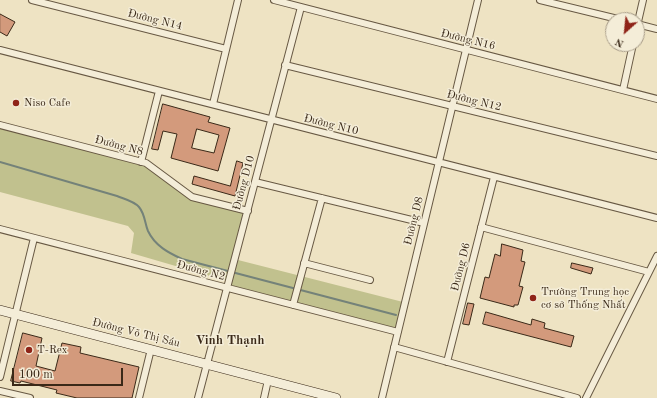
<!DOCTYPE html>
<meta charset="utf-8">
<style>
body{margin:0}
#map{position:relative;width:657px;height:398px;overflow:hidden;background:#eee3c3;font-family:"Old Standard TT",serif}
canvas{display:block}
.north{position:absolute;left:605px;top:12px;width:40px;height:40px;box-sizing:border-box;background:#f4edd8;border:1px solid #aa9f8b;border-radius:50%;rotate:207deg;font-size:11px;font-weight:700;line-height:16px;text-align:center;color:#3a2918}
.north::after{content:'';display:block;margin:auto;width:14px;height:18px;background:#8f2418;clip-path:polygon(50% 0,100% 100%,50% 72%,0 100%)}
.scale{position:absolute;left:12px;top:368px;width:111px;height:18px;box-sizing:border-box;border:2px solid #3a2918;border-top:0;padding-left:5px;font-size:12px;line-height:14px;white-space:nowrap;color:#3a2918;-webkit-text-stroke:3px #f4edd8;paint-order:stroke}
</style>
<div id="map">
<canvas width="657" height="398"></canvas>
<div class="north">N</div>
<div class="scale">100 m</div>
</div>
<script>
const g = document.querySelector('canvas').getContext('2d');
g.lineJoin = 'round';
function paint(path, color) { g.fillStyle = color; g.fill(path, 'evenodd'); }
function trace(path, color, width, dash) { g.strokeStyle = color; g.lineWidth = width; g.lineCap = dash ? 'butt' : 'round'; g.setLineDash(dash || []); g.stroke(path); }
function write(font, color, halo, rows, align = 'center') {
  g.font = font + ' "Old Standard TT",serif'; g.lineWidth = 3; g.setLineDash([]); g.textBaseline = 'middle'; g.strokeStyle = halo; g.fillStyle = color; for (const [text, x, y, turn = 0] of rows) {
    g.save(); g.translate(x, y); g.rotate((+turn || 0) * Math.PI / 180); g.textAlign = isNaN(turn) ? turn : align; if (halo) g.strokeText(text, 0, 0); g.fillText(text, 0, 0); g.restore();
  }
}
const green = new Path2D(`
 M0,128l145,37 46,34 53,13 -17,69 -96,-28 3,-20 -6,-7 -128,-34z
 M238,260l165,42 -6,27 -167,-40z`);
const stream = new Path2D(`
 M0,162l117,34c7,3 17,5 22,11 6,7 6,17 9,24 7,15 21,22 34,28l214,56`);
const building = new Path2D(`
 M0,14l15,8 -8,14 -7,-4z
 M163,104l47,13 -2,5 22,6 -12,43 -47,-13 6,-24 -14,-3 -5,19 -6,-1zM197,129l22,6 -5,18 -22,-5z
 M237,161l6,2 -8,33 -43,-12 2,-8 36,10z
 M502,244l21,6 -2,11 4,1 -6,24 4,1 -5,18h-4v2l-34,-9 5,-21 4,1 6,-24 5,2z
 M572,263l21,5 -2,6 -20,-6z
 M468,303l6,1 -5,21 -6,-1z
 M486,312l45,13 1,-6 13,4 -1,5 30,8 -3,11 -88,-23z
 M23,333l19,5 -6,28 19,5 7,-28 19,4 -1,6 59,14 -7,31h-55l-21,-5 1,-3 -36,-9 -1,2 -9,-2z`);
const street = new Path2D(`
 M32,0l194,49
 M274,0l383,99
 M540,0l82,20
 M637,24l20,5
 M637,26l6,-26
 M0,50l657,168
 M285,65l372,91
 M623,90l10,-46
 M213,104l25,-104
 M0,125l146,38 46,34 56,14
 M141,162l18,-71
 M255,182l169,41
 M481,227l168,45
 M0,229l398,103
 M304,263l66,17
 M293,305l29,-107
 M394,347l183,51
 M447,362l47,-185
 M0,377l34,-139
 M0,391l30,7
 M139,398l12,-49
 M198,398l103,-391
 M264,398l4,-18
 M382,398l96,-398
 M586,398l71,-142`);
const secondary = new Path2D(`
 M0,310l336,88`);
const markers = [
 [16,103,4,"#8f2418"],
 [533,298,4,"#8f2418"],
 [29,350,4,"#8f2418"]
];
const streetNames = [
 ["Đường N14",155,20,14],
 ["Đường N16",468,40,14],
 ["Đường N12",474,101,14],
 ["Đường N10",331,125,14],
 ["Đường N8",119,146,15],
 ["Đường D10",244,183,-75],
 ["Đường D8",414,221,-76],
 ["Đường D6",461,267,-76],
 ["Đường N2",201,271,15],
 ["Đường Võ Thị Sáu",136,333,14]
];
const poiNames = [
 ["Niso Cafe",24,103],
 ["Trường Trung học",541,292],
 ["cơ sở Thống Nhất",541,305],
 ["T-Rex",37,350]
];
const quarterNames = [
 ["Vinh Thạnh",230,341]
];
paint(green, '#c1c18e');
trace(stream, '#748279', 2);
paint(building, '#d39a7c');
trace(building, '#3a2918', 1);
trace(street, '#675843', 8);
trace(secondary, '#3a2918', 10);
trace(street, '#f4edd8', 6);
trace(secondary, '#f4edd8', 9);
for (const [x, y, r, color] of markers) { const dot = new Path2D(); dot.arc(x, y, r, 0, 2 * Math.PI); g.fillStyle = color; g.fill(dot); trace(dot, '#f4edd8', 1.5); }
write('11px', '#3a2918', '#f4edd8', streetNames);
write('11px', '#3a2918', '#f4edd8', poiNames, 'left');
write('bold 13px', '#3a2918', '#f4edd8', quarterNames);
</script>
